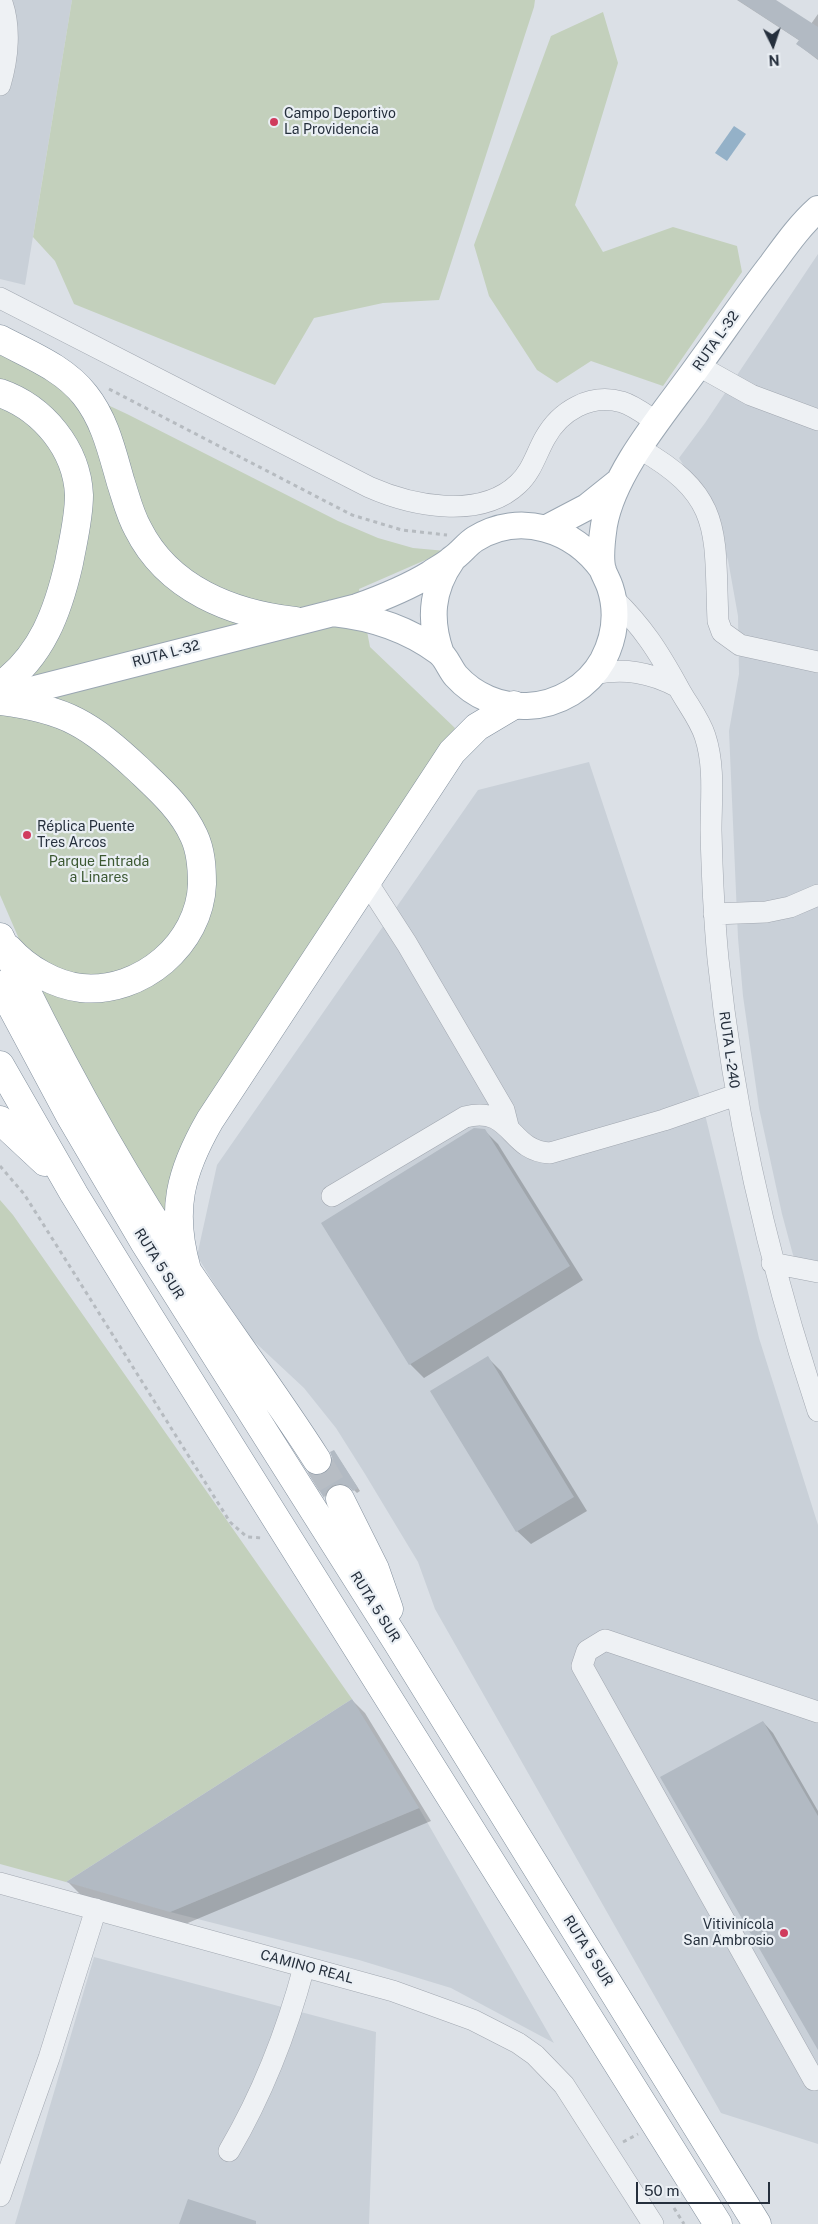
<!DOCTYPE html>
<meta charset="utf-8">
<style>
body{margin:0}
#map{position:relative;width:818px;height:2224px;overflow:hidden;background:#dbe0e6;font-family:"Public Sans",sans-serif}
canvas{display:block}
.north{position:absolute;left:748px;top:20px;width:50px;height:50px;-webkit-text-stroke:4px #eaeff4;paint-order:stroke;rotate:176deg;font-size:14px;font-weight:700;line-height:20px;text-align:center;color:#252f3c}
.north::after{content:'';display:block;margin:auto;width:18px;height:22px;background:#252f3c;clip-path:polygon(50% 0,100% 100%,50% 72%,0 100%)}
.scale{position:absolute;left:636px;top:2182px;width:134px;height:22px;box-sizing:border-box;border:2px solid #252f3c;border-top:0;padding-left:6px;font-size:15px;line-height:18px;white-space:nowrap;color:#252f3c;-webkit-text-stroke:4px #eaeff4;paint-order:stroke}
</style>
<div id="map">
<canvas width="818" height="2224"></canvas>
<div class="north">N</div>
<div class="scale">50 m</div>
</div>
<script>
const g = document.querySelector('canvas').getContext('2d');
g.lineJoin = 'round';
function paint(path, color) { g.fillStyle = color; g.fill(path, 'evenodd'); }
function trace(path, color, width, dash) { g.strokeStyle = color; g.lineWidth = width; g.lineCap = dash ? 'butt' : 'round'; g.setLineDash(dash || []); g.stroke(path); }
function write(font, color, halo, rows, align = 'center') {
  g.font = font + ' "Public Sans",sans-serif'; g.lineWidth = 4.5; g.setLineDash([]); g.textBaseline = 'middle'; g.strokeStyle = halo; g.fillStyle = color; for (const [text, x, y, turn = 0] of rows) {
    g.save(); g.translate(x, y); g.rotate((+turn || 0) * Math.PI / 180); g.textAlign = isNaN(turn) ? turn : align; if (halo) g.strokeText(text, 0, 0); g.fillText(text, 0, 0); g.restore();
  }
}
const built = new Path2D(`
 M0,0h72l-47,285 -25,-6z
 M818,254v1012h-22l-14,-52 -23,-106 -16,-112 -5,-58 -9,-207 10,-57 -1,-58 -10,-56 -9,-27 -25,-51 -15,-24 26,-35z
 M589,762l114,344 56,232 59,187v619l-97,-31 -286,-504 -17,-47 -53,-88 -29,-46 -32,-40 -60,-56 -47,-76 20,-91 261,-375z
 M419,1808l135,235 -103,-55 -92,-28 -189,-48z
 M94,1957l282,75 -7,192h-354z`);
const green = new Path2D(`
 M72,0h463l-1,7 -95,293 -56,3 -69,15 -39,67 -201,-81 -19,-43 -22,-24z
 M603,12l15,51 -43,142 28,47 70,-25 64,19 5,26 -79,114 -72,-25 -34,22 -20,-13 -48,-74 -15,-51 77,-209z
 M0,355l127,59 211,107 40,17 35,10 33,3 -87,38 11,58 85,81 -253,387 -32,114 -57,-98 -68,-132 -45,-104z
 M0,1200l13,15 339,484 -286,183 -66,-18z`);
const water = new Path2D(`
 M734,126l12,8 -19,27 -12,-8z`);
const shadow = new Path2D(`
 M737,0h37l37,24 7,-10v46l-21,-16 3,-3z
 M484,1130l14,14 85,136 -159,98 -14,-14 -87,-141z
 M488,1358l13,13 86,140 -56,33 -14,-13z
 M334,1451l26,40 -3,2 -5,-5 -7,-2 -8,1 -9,13 -17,-25 6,2 10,-3 5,-7z
 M352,1700l13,13 66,108 -248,104 -102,-30 -13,-13z
 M763,1722l10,11 45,78v236z`);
const building = new Path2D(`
 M738,0h38l42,27v32l-22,-15 3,-4z
 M474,1128l11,1 85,137 -161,99 -88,-142z
 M488,1356l86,141 -58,35 -86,-141z
 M334,1450l24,38 -5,3 -5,-5 -7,-2 -8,1 -6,5 -3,8 -16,-25 9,3 9,-3 5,-6 2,-7 -3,-8z
 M352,1699l67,109 -249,104 -104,-30z
 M763,1721l55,95v234l-158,-273z
 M188,2199l68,22v3h-77z`);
const highwayTunnel = new Path2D(`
 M317,1460l23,39`);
const path = new Path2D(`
 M109,389l243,126 50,15 45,5
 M0,1166l24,28 38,60 168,268 17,15 15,1
 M623,2142l15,-8
 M674,2208l10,16`);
const minor = new Path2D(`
 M0,85c8,-27 11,-59 1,-85
 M0,298l369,189c43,19 111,33 149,-3 14,-13 18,-30 27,-46 15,-27 45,-45 77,-36 13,4 25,14 36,21
 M699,366l52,29 67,25
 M640,449c85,48 74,85 78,172l4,11 18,13 78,17
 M613,598c30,29 45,53 65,89 9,17 21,31 27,49 10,30 6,64 6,94 1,43 3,86 7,129 16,155 51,305 100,452
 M594,674c30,-6 56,-2 84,13
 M367,882l40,62 97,166 4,16
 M714,914l52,-2 24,-5 28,-12
 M332,1196l133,-79c48,-12 43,34 85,36l114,-33 72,-25
 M772,1263l46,9
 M0,1883l393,108 80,29 45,23 17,12 29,30 89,139
 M814,2080l-232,-414 5,-15 18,-11 213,72
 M229,2151c34,-58 58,-120 75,-184
 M0,2196l49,-138 47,-149`);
const major = new Path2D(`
 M547,528l40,-21 30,-24
 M333,613c38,4 75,16 106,39 7,5 11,17 17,24 18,20 44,31 71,30 31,-1 61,-19 76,-46 12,-23 15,-49 7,-73 -2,-6 -5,-11 -7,-16 -4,-13 -1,-32 1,-46 10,-56 64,-116 96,-162 24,-33 47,-67 72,-99 14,-19 28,-39 46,-55
 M441,654c-12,-34 -10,-64 11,-94
 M0,698l357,-91c25,-9 50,-19 73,-33 7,-5 16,-9 22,-15 9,-6 15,-15 23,-20 45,-28 99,-10 128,31`);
const highway = new Path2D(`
 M0,339c30,16 64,29 85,56 20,25 27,57 36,88 5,15 9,32 17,46 30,60 94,85 157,92
 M0,393c43,15 77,56 79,102 0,23 -6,46 -10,68 -11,48 -27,93 -69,123
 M0,701c66,8 91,24 138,68 21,20 44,40 56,67 7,15 8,31 8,48 -2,60 -61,110 -121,104 -26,-3 -54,-19 -72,-39
 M0,937c50,105 105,208 168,305 48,74 102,144 149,218
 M0,985l70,131 74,126 253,400 360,582
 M0,1065l74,129 75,122 569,908
 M0,1120l45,42
 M187,1270c-17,-59 -7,-98 23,-150l242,-368 25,-25 37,-22
 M340,1499l35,70 14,40`);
const markers = [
 [274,122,5,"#d03b5d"],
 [27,835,5,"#d03b5d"],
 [784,1933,5,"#d03b5d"]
];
const poiNames = [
 ["Campo Deportivo",284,114],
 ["La Providencia",284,130],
 ["Réplica Puente",37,827],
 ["Tres Arcos",37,843],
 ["Vitivinícola",774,1925,"right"],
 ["San Ambrosio",774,1941,"right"]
];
const streetNames = [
 ["RUTA L-32",716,341,-55],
 ["RUTA L-32",166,654,-15],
 ["RUTA L-240",729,1050,82],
 ["RUTA 5 SUR",159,1264,58],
 ["RUTA 5 SUR",375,1607,58],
 ["RUTA 5 SUR",588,1951,58],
 ["CAMINO REAL",307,1967,15]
];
const parkNames = [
 ["Parque Entrada",99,862],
 ["a Linares",99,878]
];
paint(built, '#c9d0d8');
paint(green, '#c3d0bc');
paint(water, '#94b1c8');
paint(shadow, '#0003');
paint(building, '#b2bac3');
trace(highwayTunnel, '#b7bdc4', 28, [28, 14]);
trace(minor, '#a1a7b0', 22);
trace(major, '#9aa6b2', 28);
trace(highway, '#828f9d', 29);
trace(path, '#b6bbc0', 3, [4, 4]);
trace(minor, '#eef1f4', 21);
trace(major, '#fff', 26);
trace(highway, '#fff', 28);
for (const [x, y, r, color] of markers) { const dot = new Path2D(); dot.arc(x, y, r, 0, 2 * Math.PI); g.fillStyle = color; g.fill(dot); trace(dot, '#eaeff4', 2); }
write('14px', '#252f3c', '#eaeff4', poiNames, 'left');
write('14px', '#252f3c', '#eaeff4', streetNames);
write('14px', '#3c5832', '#eaeff4', parkNames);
</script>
